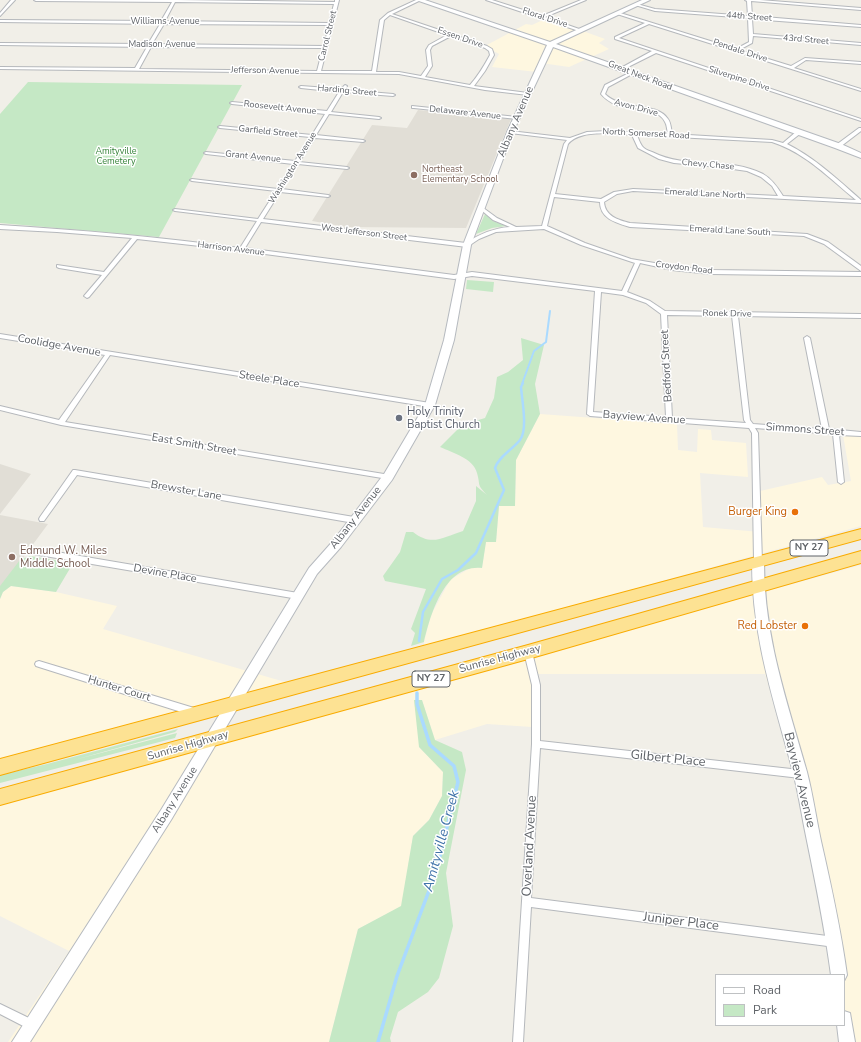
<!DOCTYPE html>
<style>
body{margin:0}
#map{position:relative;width:861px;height:1042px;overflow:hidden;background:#f1efe8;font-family:"Nunito Sans",sans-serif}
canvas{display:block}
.legend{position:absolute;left:715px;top:974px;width:130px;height:52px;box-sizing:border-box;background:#fff;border:1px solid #bfc1c3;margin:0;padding:5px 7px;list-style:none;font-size:12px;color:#5f6368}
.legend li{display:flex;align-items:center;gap:8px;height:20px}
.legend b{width:20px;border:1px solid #bfc1c3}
</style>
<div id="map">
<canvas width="861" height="1042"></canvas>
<ul class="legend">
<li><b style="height:5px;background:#fff"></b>Road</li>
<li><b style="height:11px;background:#c5e8c5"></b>Park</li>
</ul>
</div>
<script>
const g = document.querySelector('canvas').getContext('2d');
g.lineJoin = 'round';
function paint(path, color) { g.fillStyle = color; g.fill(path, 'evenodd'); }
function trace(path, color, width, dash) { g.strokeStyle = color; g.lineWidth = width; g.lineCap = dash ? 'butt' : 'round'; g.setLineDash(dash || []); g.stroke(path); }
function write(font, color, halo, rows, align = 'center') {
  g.font = font + ' "Nunito Sans",sans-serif'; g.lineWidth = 3; g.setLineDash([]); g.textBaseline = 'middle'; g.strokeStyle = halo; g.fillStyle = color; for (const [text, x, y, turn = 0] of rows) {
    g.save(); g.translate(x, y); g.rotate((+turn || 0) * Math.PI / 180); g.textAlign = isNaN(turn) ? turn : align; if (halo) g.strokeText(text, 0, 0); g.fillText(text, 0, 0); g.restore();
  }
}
const commercial = new Path2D(`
 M547,18l58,21 -6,4 10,6 -40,18 -28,-4 -4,9 -45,-5 7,-13 -14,-8 41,-22 6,1z
 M540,414l137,10 1,26 19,2 1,-23 13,1 1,10 34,3 2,34 -48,-4 3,54 57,5v-41l62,-14 6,8 23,-4 -8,-46 18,2v89l-437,121v-5l7,-27 19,-35 22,-13 10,1 4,-27 10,1 3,-36h16l1,-46z
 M861,565v477h-19l2,-17v-50l-48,-205 -31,-96h-234l1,53 -45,-3 -52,16 -13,-40 -3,47 24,25 -1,24 -13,24 -16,16 -11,70 -44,23 -29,113h-321l61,-91 -69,-35v-114l118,-31z
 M11,586l45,6 61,14 -14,23 182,53 -285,78v-161l3,-7z`);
const education = new Path2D(`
 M418,110l93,9 -45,109 -119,-1 -35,-6 60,-96 35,3z
 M0,464l31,10 -31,40z
 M0,515l48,9 -48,65z`);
const green = new Path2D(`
 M28,82l214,3 -83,152 -159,-14v-109z
 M485,214l8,7 13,5 -14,2 -16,6z
 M467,280l27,2 -1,10 -27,-3z
 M521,338l23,7 -9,39 5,30 -24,46 -1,46h-16l-3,36h-10l-4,26c-37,-4 -51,45 -58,74l-13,4 4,-13 -4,-4 15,-40 -41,-8 -2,-5 17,-24 6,-20h7c19,15 30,5 50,-1l13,-30v-15l11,9c-11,-12 -6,-8 -10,-22 -4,-15 -24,-20 -37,-26l22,-22 23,-7 9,-20 3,-21 11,-5 15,-12z
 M30,556l31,5 11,4 -16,27 -45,-6 -8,6 -3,7v-13l20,-26z
 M414,700h8l13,40 27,12 4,18 -20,103 7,53 -14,52 -11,14 -30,20 -8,26 1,4h-62l29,-113 43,-23 12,-70 16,-16 13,-24 1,-24 -24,-25z
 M178,729l-3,3 -101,28 103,-27 -2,5 -175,45v-8l47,-11z`);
const streamFar2 = new Path2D(`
 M522,384l12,-33 12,-9 4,-31`);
const streamFar1 = new Path2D(`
 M419,641l4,-29 19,-33 16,-9 18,-17 28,-63 -9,-22c4,-12 17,-18 25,-28 8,-10 2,-40 1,-53l2,-4`);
const stream = new Path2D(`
 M378,1042l19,-66 39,-104 22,-90 -4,-16 -24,-21 -13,-41v-11`);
const street = new Path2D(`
 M11,0h4l-15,16v-3z
 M34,0h143l158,2v-2h4l-18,71h51l8,-51 8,-7 28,-13h5l-29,14 95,32 5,3 2,6 -9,16 -11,15 54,7 2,1 -2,1 -43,-5 -86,-16 -399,-5v-2l135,1 12,-21 -147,-2v-2l148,1 12,-20 -160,-2v-2l161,1 11,-19 -136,-1zM175,2l159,2 -5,19 -164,-2zM390,15l57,20 -18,10 -3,5 2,16 -7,10 -22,-4h-23l8,-52zM164,24l165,1 -5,21 -172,-2zM451,36l34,12 4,3 1,4c-6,11 -12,21 -20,30l-45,-8 7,-11 -2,-16 2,-4zM151,47l172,1 -6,23 -178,-2z
 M486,0h6l50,16 39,-16h5l-41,17 37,13 -3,1z
 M745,0h15l101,8v2l-110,-9 1,15 109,9v2l-109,-8 1,15 108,9v2l-108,-9 -1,7 -13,7 52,16 14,-8 56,4v2l-55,-4 -12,8 67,21v2l-212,-67 -30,14 242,81v2l-205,-68 -34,17 -3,-1 33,-18 -37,-12v-2l30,-14 -28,-9v-2l119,37 13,-7 -1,-24 -93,-7 -20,-6 2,-1 18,5 93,7 -1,-15z
 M631,72l3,1 -26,14 -3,7c4,4 8,6 13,8 16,7 40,2 50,17 3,4 3,10 4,15l100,6 11,3 14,-12h4v2l-14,11c28,14 50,35 74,56v3l-228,-12 -16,3 -13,8c1,14 14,18 26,21l177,11 21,8 33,24v5l-37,-27 -20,-8 -174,-9c-13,-4 -30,-8 -30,-25l-46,-5 -7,29 38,17 46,16 41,7 39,4 150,2v4l-150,-2 -39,-4 -32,-7 -13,29 23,9 15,10 196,3v4l-123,-2 12,104 3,4 69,5 -18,-91 3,-2 3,2 19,91 32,3v4l-22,-1 5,47 -3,2 -3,-2 -5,-48 -78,-6 3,5 4,129 -1,2h-6l-1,-2 -2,-129 -3,-5 -159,-12 -3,-2 8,-123 -123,-15 -18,3 -227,-30 -90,-10 -48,58 -2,1 -3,-2 18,-21 -43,-7 -2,-1v-2l47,7 28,-34 -75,-6 -57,-3v-4c80,5 160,12 240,23l17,-27 -82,-10 -2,-1 2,-1 83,10 18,-28 -84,-10 -2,-1 2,-1 86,10 15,-25 -87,-10 -2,-1 2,-1 89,9 15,-24 -90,-9 -2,-1 2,-1 92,9 13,-21 -93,-10 -2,-1 2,-1 95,9 12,-19 -38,-4 -2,-1 2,-1 40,3 4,-4 2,1 -2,4 48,4 2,1 -2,1 -50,-4 -12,20 48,5 2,1 -2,1 -50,-5 -13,21 47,5 2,1 -2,1 -48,-4 -16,24 48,5 2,1 -2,1 -49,-5 -16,25 46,6 2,1 -2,1 -48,-5 -17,27 203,24c14,-9 27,-15 44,-16l-17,-7 -13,-11v-2h2l15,11 19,9 26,-1 22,-82 3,-4 -57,-7 -2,-1 2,-1 60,7 17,-6 20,-1 61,3c-1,-4 -1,-9 -3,-12 -6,-15 -36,-13 -49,-17 -6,-3 -11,-6 -15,-11l4,-9zM607,133l25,2 6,13 21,11 15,4 45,4 28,4 14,6 11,9 6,10 -145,-7 -19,3 -13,7 -46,-5 13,-50c9,-11 26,-10 39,-11zM637,135l135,7c34,11 57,36 84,58l-73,-4c-5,-8 -11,-17 -20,-22 -35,-18 -75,-4 -111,-22 -3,-1 -8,-3 -10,-6 -2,-3 -4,-8 -5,-11zM261,222l206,25 12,-8 17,-7 48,-3 37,16 54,18 -13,28 -150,-19 -18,3 -209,-27zM601,292l22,3 23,8 15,11 5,103 -73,-5zM667,315l65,1 12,104 2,3 -74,-5z
 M412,106l105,11 2,1 -2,1 -103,-11h-2z
 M859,128h2v3l-21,16h-4v-2z
 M0,334l430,69 3,2 -3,2 -320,-52 -45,67 325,53 1,2 -1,2h-2l-327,-54 -61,-15v-4l59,14 46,-65 -105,-17z
 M73,470h2l279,47 3,3 -3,3 -277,-48 -33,46h-4l-1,-2 1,-2z
 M33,548l265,45 3,1 1,2 -1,2 -3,1 -265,-45 -3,-1 -1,-2 1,-2z
 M528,649l3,1 1,2 8,33v56l260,29 3,1 1,3 -1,3 -3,1 -260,-30 -9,150 304,39 3,2 2,3 -2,3 -3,2 -304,-40 -8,135h-10l19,-298v-59l-8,-33 1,-2z
 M39,661l155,47 3,1 1,3 -1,3 -3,1 -155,-49 -3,-1 -1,-2 1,-2z
 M0,1004l35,17 1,4 -1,4 -4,1 -31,-16z`);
const secondary = new Path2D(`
 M416,0h9l125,42 92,-42h8l-94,44 285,100 20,9v5l-26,-10 -282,-101 -40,85 -42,113 -17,95 -19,65 -43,75 -51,67 -24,27 -146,246 -141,222h-18l149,-232 148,-242 24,-27 51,-67 41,-69 19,-65 19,-95 44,-113 40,-87z
 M758,558l4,1 2,3c0,75 23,139 43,210 6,23 9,46 14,69 10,44 20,89 26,134l-3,6v-6h-13c-6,-45 -15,-90 -24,-134 -5,-23 -8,-46 -14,-69 -19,-72 -41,-133 -41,-210l2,-3z
 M844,1011l6,2 5,29h-16l-2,-17h7z`);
const highway = new Path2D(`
 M861,529v10l-861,236v-16z
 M861,551v12l-333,96 -528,146v-16l528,-144z`);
const markers = [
 [414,175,4,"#8d6e63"],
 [399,418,4,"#6b7280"],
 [795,512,4,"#e8710a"],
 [12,557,4,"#8d6e63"],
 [805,626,4,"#e8710a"]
];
const farStreetnames = [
 ["44th Street",749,17,4],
 ["Floral Drive",545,18,18],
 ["Williams Avenue",165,22],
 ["Carrol Street",328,36,-76],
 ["Essen Drive",460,38,19],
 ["43rd Street",806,40,5],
 ["Madison Avenue",162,45],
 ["Pendale Drive",740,51,18],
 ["Jefferson Avenue",265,71,1],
 ["Great Neck Road",640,76,21],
 ["Silverpine Drive",739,79,18],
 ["Harding Street",347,91,5],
 ["Roosevelt Avenue",280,108,6],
 ["Avon Drive",636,108,15],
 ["Delaware Avenue",465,113,6],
 ["Garfield Street",268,132,6],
 ["North Somerset Road",646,134,3],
 ["Grant Avenue",253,157,6],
 ["Chevy Chase",708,165,5],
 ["Washington Avenue",293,168,-58],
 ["Emerald Lane North",705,194,3],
 ["Emerald Lane South",730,231,3],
 ["West Jefferson Street",364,233,7],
 ["Harrison Avenue",231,249,7],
 ["Croydon Road",684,268,7],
 ["Ronek Drive",727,314,1]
];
const farParknames = [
 ["Amityville",116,152],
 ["Cemetery",116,162]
];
const farEducationnames = [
 ["Northeast",422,170],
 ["Elementary School",422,180]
];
const shields = [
 [809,548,38],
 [431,679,38]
];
const shieldNames = [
 ["NY 27",809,548],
 ["NY 27",431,679]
];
const streetNames = [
 ["Albany Avenue",516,122,-67],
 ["Coolidge Avenue",59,346,10],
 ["Bedford Street",667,366,-93],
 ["Steele Place",269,380,9],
 ["Bayview Avenue",644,418,4],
 ["Simmons Street",805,430,4],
 ["East Smith Street",194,445,10],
 ["Brewster Lane",186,491,10],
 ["Albany Avenue",356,518,-52],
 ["Devine Place",165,574,10],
 ["Sunrise Highway",500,659,-15],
 ["Hunter Court",119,689,17],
 ["Sunrise Highway",188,746,-16],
 ["Albany Avenue",175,800,-58]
];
const worshipNames = [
 ["Holy Trinity",407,412],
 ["Baptist Church",407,425]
];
const foodNames = [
 ["Burger King",787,512],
 ["Red Lobster",797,626]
];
const educationNames = [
 ["Edmund W. Miles",20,551],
 ["Middle School",20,564]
];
const nearStreetnames = [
 ["Gilbert Place",668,759,6],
 ["Bayview Avenue",799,780,76],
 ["Overland Avenue",530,846,-87],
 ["Juniper Place",681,922,7]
];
const nearWaternames = [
 ["Amityville Creek",442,841,-75]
];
paint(commercial, '#fef7e0');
paint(education, '#e1ded6');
paint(green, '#c5e8c5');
trace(streamFar2, '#aadaff', 2);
trace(streamFar1, '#aadaff', 2.5);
trace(stream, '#aadaff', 3.5);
trace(street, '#b5b8bc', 2);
trace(secondary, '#b6babf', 2);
trace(highway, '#f9ab00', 2);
paint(street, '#fff');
paint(secondary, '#fff');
paint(highway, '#fde293');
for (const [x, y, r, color] of markers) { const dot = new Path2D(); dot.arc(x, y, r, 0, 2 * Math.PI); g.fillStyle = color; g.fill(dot); trace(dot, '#fff', 1.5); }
write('9px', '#5f6368', '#fff', farStreetnames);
write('9px', '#348238', '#fff', farParknames);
write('9px', '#785e54', '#fff', farEducationnames, 'left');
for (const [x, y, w] of shields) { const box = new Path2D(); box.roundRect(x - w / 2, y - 8, w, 16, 3); g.fillStyle = '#fff'; g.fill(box); trace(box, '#5f6368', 1); }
write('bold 10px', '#5f6368', null, shieldNames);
write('11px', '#5f6368', '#fff', streetNames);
write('11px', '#5b616d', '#fff', worshipNames, 'left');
write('11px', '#c56008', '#fff', foodNames, 'right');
write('11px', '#785e54', '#fff', educationNames, 'left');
write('13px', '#5f6368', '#fff', nearStreetnames);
write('italic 14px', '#4174aa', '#fff', nearWaternames);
</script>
